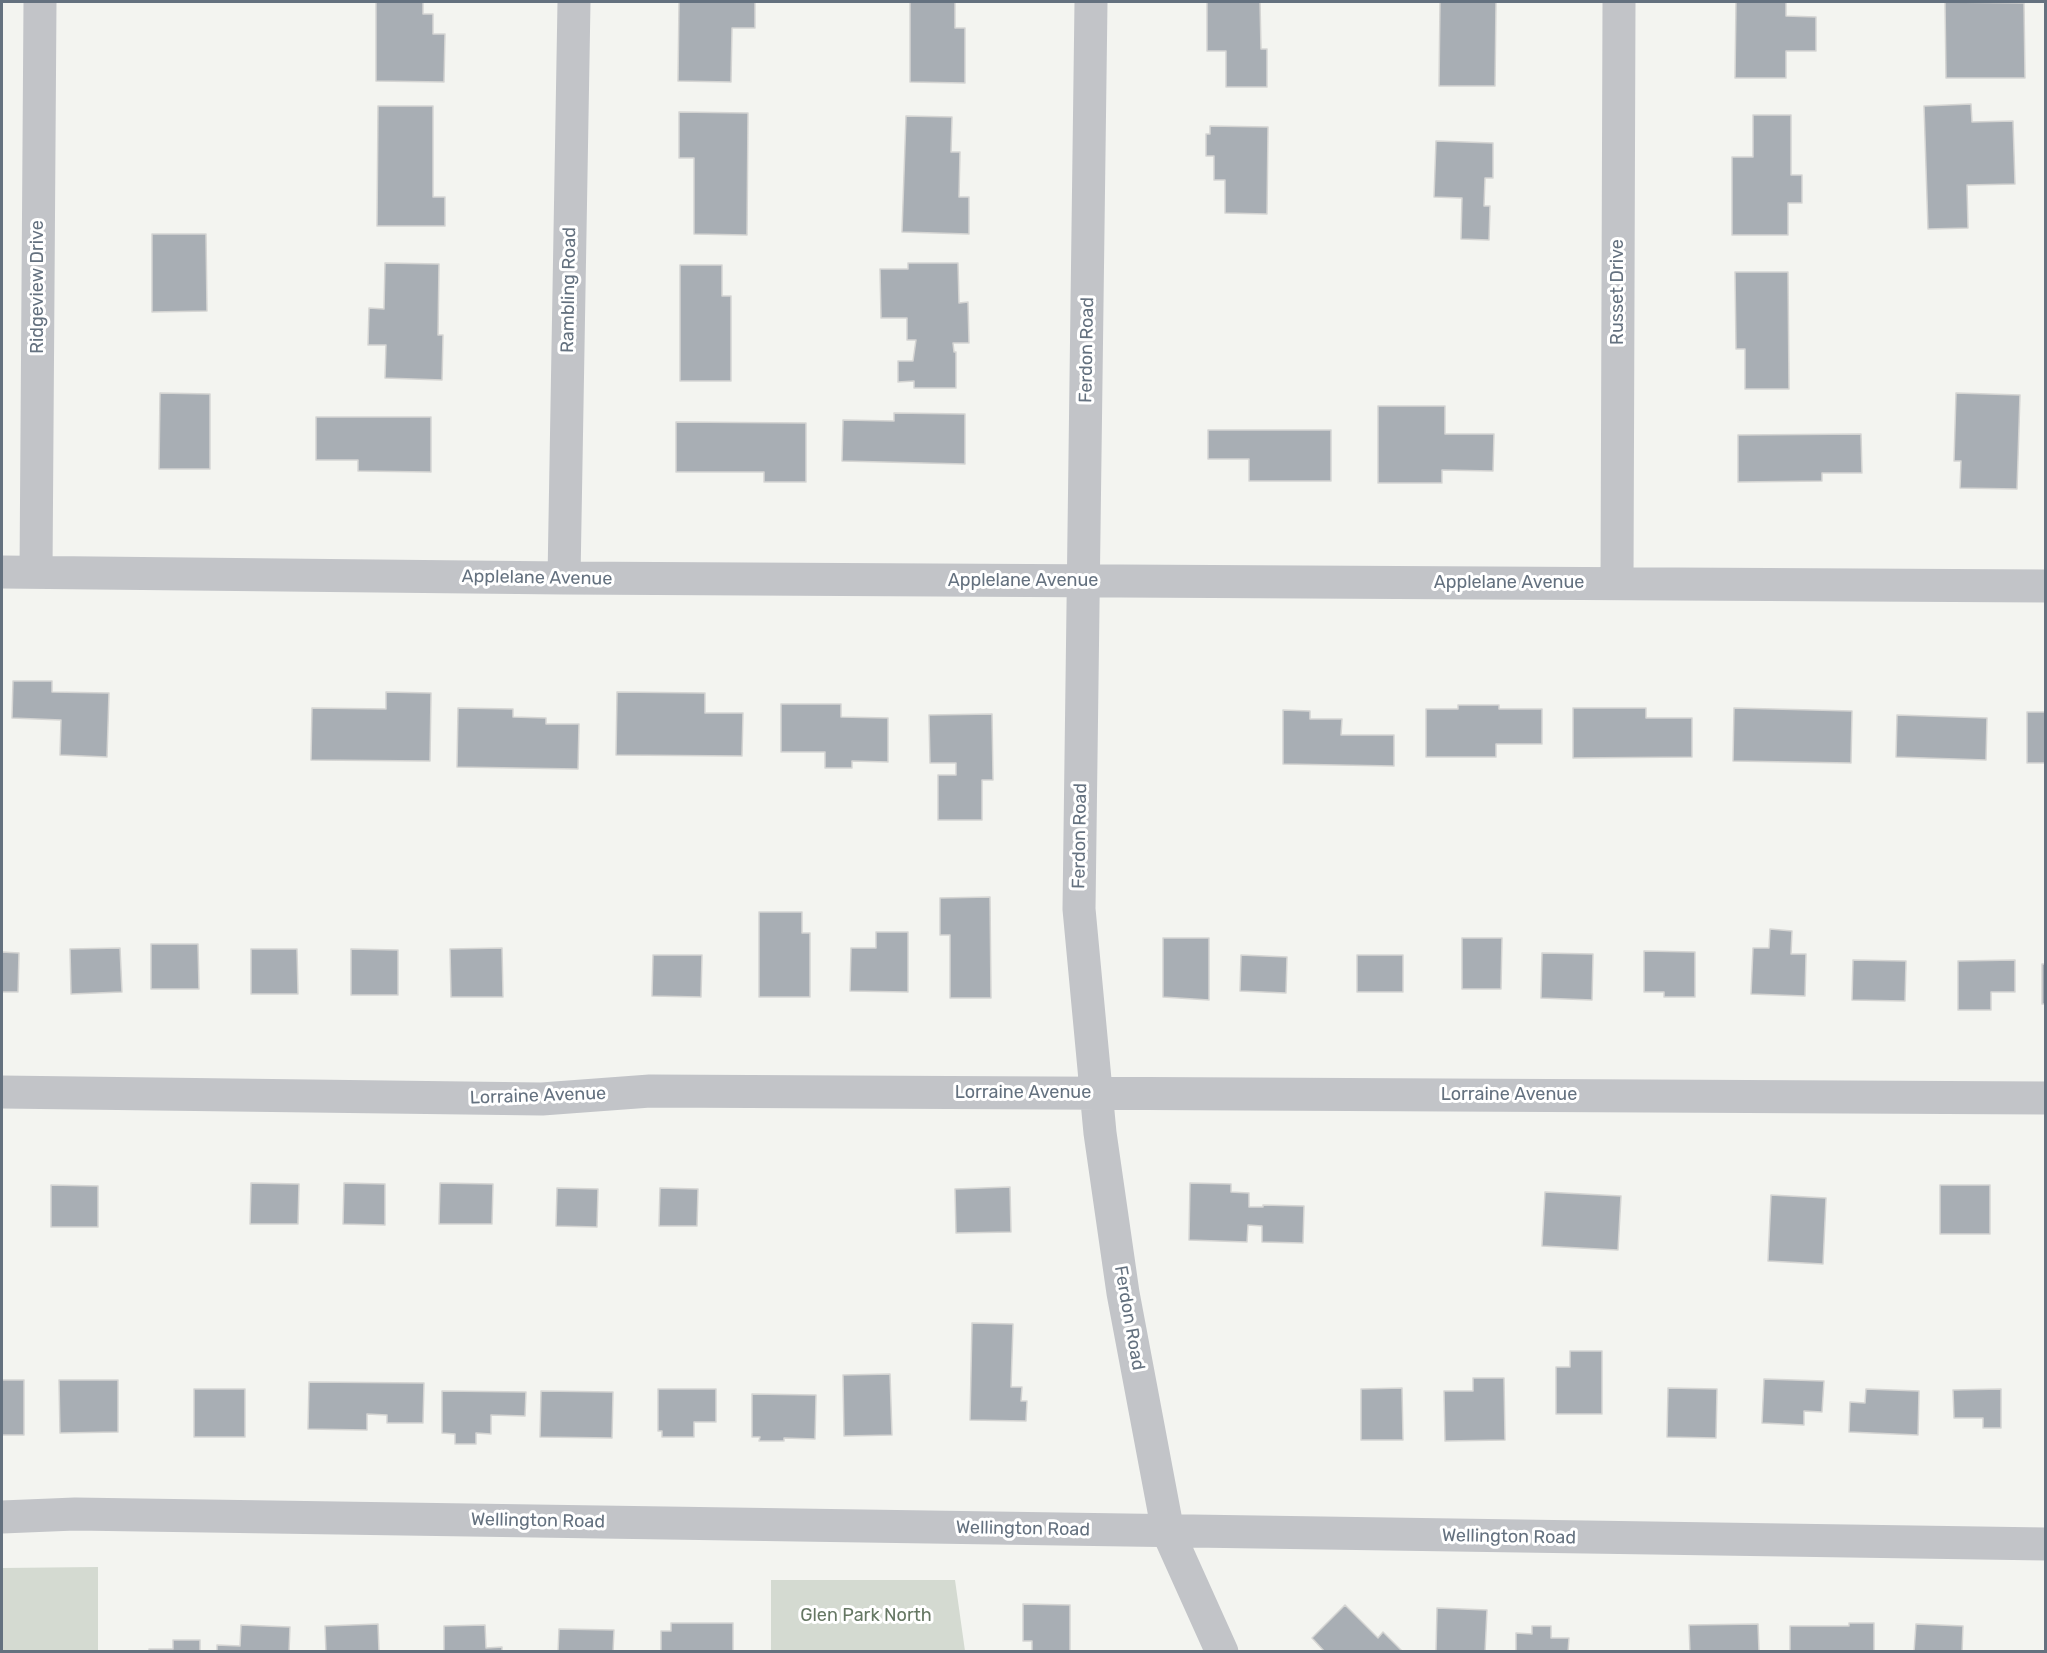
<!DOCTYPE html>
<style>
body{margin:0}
#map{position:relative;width:2047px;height:1653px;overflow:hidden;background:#f3f4f0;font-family:Rubik,sans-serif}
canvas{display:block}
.frame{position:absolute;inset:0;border:3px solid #64717f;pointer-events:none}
</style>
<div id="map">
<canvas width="2047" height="1653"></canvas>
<div class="frame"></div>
</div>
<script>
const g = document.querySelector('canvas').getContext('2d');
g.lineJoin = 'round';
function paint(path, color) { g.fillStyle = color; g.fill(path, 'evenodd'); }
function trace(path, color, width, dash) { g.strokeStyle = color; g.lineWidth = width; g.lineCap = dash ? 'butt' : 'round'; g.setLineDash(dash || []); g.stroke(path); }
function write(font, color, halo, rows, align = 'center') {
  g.font = font + ' Rubik,sans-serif'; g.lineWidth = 6; g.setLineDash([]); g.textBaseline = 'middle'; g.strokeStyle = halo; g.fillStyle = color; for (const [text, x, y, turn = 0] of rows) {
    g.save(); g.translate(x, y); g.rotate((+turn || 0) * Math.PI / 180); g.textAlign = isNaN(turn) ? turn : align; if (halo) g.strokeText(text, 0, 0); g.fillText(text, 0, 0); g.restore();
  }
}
const green = new Path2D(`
 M98,1567v84h-96v-83z
 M771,1580h184l10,71h-194z`);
const building = new Path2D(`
 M376,2h47v12h10v20h12l-1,48 -68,-1z
 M679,2h76v26h-23l-1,54 -53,-1z
 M910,2h45v26h10v55l-55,-1z
 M1207,2h53l1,47h6v38h-41v-36h-19z
 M1440,2h56l-1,84h-56z
 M1736,2h50v14l30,1v34h-30v27h-51z
 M1945,2l79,1 1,75h-79z
 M1971,104l1,18 41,-1 2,63 -48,1 1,43 -40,1 -4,-123z
 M378,106h55v91h12v29h-68z
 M679,112l69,1 -1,122 -53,-1v-76h-15z
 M1753,115h38v60h11v28h-14v32h-56v-78h21z
 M906,116l46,1 -1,35h9l-1,45h10v37l-67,-2z
 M1210,126l58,1 -1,87 -42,-1v-33h-11v-24h-8v-22h4z
 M1436,141l57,2v35h-8l-1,28h6l-1,34 -28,-1 1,-41 -28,-1z
 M152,234h54l1,77 -55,1z
 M385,263l54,1 -1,71h5l-1,45 -57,-2 1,-33h-18l1,-37 15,1z
 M908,263h50l1,40 9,-1 1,41h-16l1,9h2v36h-42v-7l-16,1v-21h15l3,-21h-9v-22h-26l-1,-49h28z
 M680,265h42v31h9v85h-51z
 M1735,272h53l1,117h-44v-40h-9z
 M160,393l50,1v75h-51z
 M1956,393l64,2 -3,94 -57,-1 1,-27h-7z
 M1378,406h67v28h49l-1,37 -51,-1v13h-64z
 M894,413l71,1v50l-123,-3 1,-41 51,1z
 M316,417h115v55l-73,-1v-11h-42z
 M676,422l130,1v59h-42v-10h-88z
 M1208,430h123v51h-82v-22h-41z
 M1861,434l1,39h-40v8l-84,1v-47z
 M13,681h39v11l57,1 -2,64 -47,-2 1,-35 -49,-2z
 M386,692l45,1 -1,68 -119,-1 1,-52 74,1z
 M617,692l88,1v20h38l-1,43 -126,-1z
 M781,704h60v13l47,1v44l-36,-1v7h-27v-16h-44z
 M1458,705h41v4h43v35h-46v13h-70v-48h32z
 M458,708l55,1v8l33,1v6h33l-1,45 -121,-2z
 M1573,708h73v10h46v39l-119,1z
 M1734,708l118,3 -1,52 -118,-2z
 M1283,710l27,1v8h32l-1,16h53v31l-111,-2z
 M2027,712h19v51h-19z
 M992,714l1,66h-11v40h-44v-45h18v-12h-26l-1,-48z
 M1897,715l90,3 -1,42 -90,-3z
 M990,897l1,101h-41v-63h-10v-37z
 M759,912h43v21h8v64h-51z
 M1770,929l22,2 -1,23h15l-1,42 -54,-2 2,-46h16z
 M876,932h32v60l-58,-1 1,-43h25z
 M1163,938h46v62l-46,-3z
 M1462,938h40l-1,51h-39z
 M151,944h47l1,45h-48z
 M120,948l2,44 -51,2 -1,-45z
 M502,948l1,49h-52l-1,-48z
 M251,949h46l1,45h-47z
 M351,949l47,1v45h-47z
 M1644,951l51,1v45h-31v-5h-20z
 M2,952l17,1 -1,39h-16z
 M1542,953l51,1 -1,46 -51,-2z
 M653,955h49l-1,42 -49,-1z
 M1241,955l46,2 -1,36 -46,-2z
 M1357,955h46v37h-46z
 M1853,960l53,1 -1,40 -53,-1z
 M2015,960v32h-24v18h-33v-49z
 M2042,964h4v40h-4z
 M251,1183l48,1 -1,40h-48z
 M344,1183l41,1v41l-42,-1z
 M440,1183l53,1 -1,40h-53z
 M1190,1183l41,1v8l18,1v14h14v-2l41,1 -1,37 -41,-1v-16l-14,-1 -1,17 -58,-2z
 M51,1185l47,1v41h-47z
 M1940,1185h50v49h-50z
 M1010,1187l1,45 -55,1 -1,-44z
 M557,1188l41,1 -1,38 -41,-1z
 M660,1188l38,1 -1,37h-38z
 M1545,1192l76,4 -3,54 -76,-4z
 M1771,1195l55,3 -3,66 -55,-3z
 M972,1323l41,1 -2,63h11l-1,14h6l-1,20 -56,-1z
 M1570,1351h32v63h-46v-47h14z
 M890,1374l2,61 -48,1 -1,-61z
 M1473,1378h31l1,62 -60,1 -1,-50h29z
 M1764,1379l60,2 -2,31 -18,-1v14l-42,-2z
 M2,1380h22v55h-22z
 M59,1380h59v52l-58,1z
 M309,1382l115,1 -1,40h-36v-8l-20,-1v16l-59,-1z
 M1402,1388l1,52h-42v-51z
 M1668,1388l49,1 -1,49 -49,-1z
 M194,1389h51v48h-51z
 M658,1389h58v33h-22v15h-32v-6h-4z
 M1866,1389l53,2 -1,44 -69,-3 1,-30 15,1z
 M2001,1389v39h-18v-10h-29l-1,-28z
 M442,1391l84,1 -1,24 -34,-1v19l-15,-1v11h-21v-10l-13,-1z
 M541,1391l72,1 -1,46 -72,-1z
 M752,1394l64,1 -1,44 -31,-1v3h-25l1,-4h-8z
 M1023,1604l47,1v47h-38v-11h-9z
 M1345,1605l33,33 5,-6 20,20h-78l-13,-14z
 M1437,1608l50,2 -2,42h-49z
 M671,1623h62v29h-72v-21h10z
 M1849,1623h25v29h-84v-26h59z
 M378,1624l1,28h-53l-1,-26z
 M1758,1624l1,28h-69l-1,-27z
 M1916,1624l47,2 -1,26h-48z
 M241,1625l49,2 -1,25h-72v-7l23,1z
 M485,1625l1,23 16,-1v5h-58v-26z
 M1532,1626h19v12h18l-1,14h-52v-19l16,1z
 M559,1629l55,1 -1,22h-55z
 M173,1640h27v12h-51v-3h24z`);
const minor = new Path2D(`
 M1091,2l-12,907 21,224 23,160 45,239 54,120
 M2,572l562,6 1482,8
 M36,572l4,-570
 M564,578l10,-576
 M1617,583l2,-581
 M2,1092l540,7 108,-8 1396,7
 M2,1517l73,-3 1971,30`);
const streetNames = [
 ["Ridgeview Drive",38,287,-90],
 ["Rambling Road",569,290,-89],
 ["Russet Drive",1618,292,-90],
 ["Ferdon Road",1087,350,-89],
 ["Applelane Avenue",537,578,1],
 ["Applelane Avenue",1023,581],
 ["Applelane Avenue",1509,583],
 ["Ferdon Road",1080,836,-89],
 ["Lorraine Avenue",1023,1093],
 ["Lorraine Avenue",1509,1095],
 ["Lorraine Avenue",538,1096,-2],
 ["Ferdon Road",1129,1318,80],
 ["Wellington Road",538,1521,1],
 ["Wellington Road",1023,1529,1],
 ["Wellington Road",1509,1537,1]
];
const parkNames = [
 ["Glen Park North",866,1616]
];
paint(green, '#d4dad1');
paint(building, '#a8aeb4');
trace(building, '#d5d5d3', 1.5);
trace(minor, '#c2c4c8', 33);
write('18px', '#64717f', '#fff', streetNames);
write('18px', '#657763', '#fff', parkNames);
</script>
